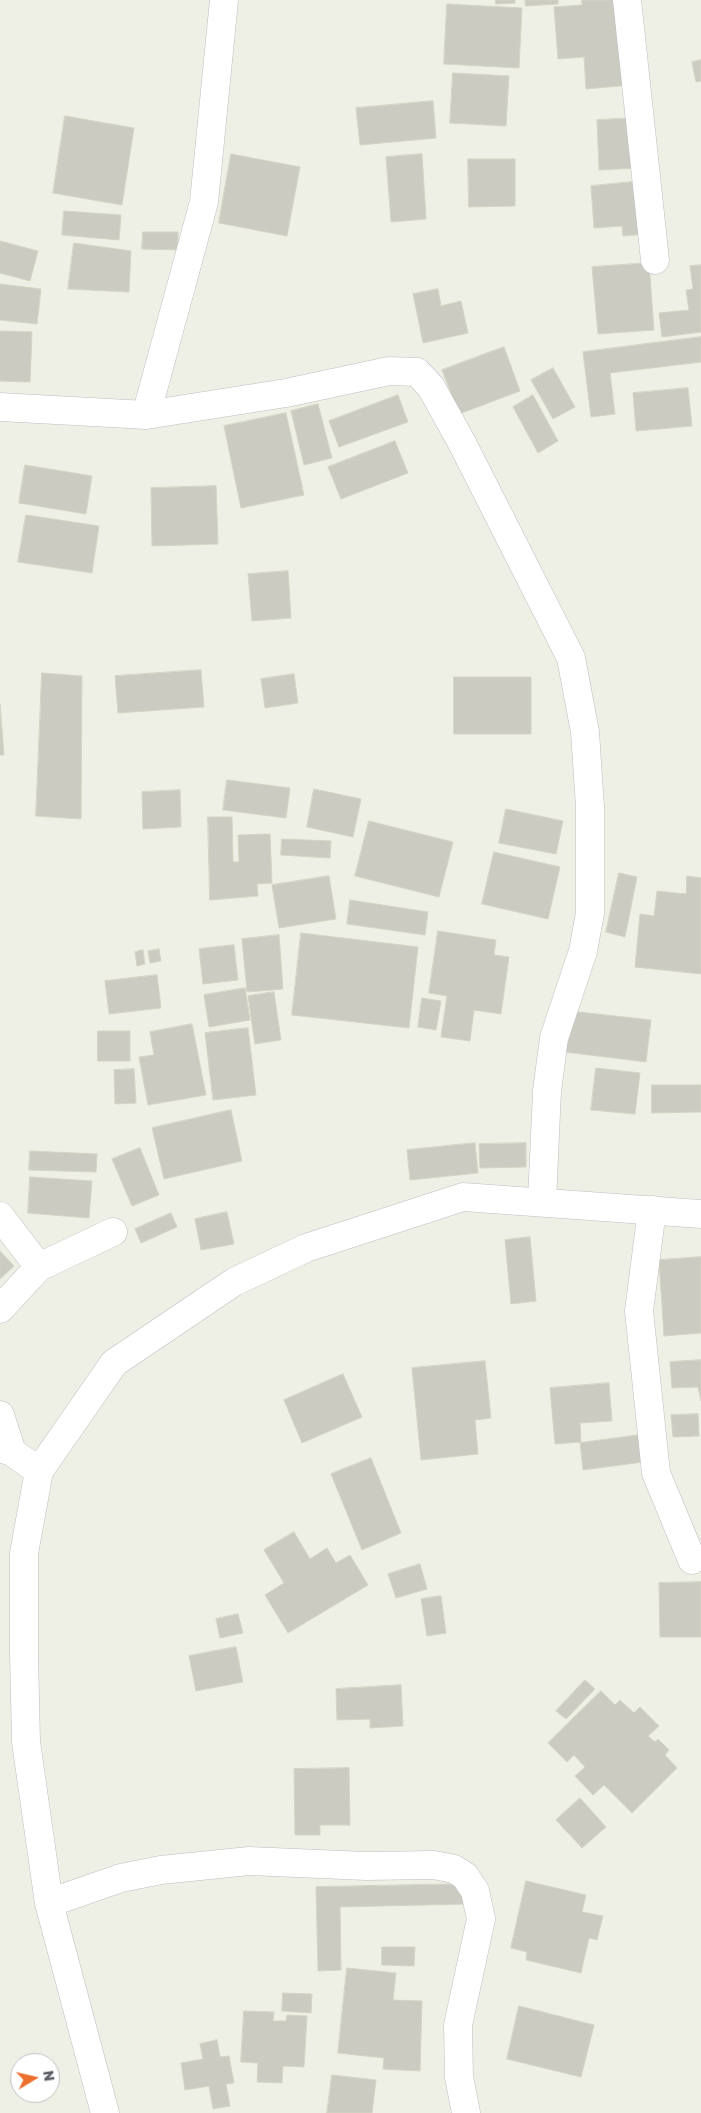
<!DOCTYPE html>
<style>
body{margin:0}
#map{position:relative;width:701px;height:2113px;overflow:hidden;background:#eff0e5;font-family:"Golos Text",sans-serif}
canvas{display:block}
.north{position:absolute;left:10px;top:2053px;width:50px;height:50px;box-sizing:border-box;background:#fff;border:1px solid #bebfc2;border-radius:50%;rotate:81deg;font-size:14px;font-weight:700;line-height:20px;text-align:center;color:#5d5f66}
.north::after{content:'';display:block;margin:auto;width:18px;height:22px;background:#ed6f2e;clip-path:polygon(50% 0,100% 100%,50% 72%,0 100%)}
</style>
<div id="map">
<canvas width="701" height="2113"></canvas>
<div class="north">N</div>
</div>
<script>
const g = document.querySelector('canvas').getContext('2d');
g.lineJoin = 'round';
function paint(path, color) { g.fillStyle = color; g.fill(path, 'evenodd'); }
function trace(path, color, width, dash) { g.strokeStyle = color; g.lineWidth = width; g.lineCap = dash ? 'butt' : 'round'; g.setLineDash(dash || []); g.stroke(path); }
const building = new Path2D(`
 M496,0h19v3l-19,1z
 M525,0h33v4l-32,2z
 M582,0h42l6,85 -44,4 -2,-32 -26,2 -4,-52 28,-2z
 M447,4l75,4 -3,60 -75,-4z
 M701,60v21l-5,1 -4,-20z
 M453,73l56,3 -3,50 -56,-3z
 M433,101l3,37 -76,7 -4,-37z
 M65,116l69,12 -12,77 -69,-12z
 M635,118l2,50 -38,2 -2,-50z
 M231,154l69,13 -13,69 -68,-13z
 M422,154l4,65 -35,3 -5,-65z
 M468,159h47v47l-46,1z
 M641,181l5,53 -23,2 -1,-10 -28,2 -3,-42z
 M64,211l57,4 -2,25 -57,-5z
 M143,232h35v18l-36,-1z
 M0,241l38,10 -8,30 -30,-8z
 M74,243l57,8 -2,41 -61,-3z
 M649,263l5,67 -56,4 -6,-67z
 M701,265v67l-39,5 -3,-24 30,-3 -3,-20 7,-1 -3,-23z
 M0,284l41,5 -4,35 -37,-4z
 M438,289l3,17 20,-5 7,32 -45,10 -10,-49z
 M0,331l32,1 -2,50 -30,-1z
 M701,337v25l-91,11 5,41 -24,3 -8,-65z
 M504,347l16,44 -61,23 -17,-44z
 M553,368l22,39 -22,12 -22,-39z
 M688,388l4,38 -56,5 -3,-38z
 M398,395l10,27 -69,25 -10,-26z
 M533,395l25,46 -20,12 -25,-46z
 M318,404l14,54 -28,7 -13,-54z
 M286,413l18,82 -63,13 -17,-82z
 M395,441l13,32 -67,26 -13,-32z
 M25,465l67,11 -6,38 -67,-11z
 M216,486l2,58 -66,2 -1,-58z
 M26,515l73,11 -7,47 -74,-11z
 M288,571l3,47 -39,3 -4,-47z
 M201,670l3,37 -86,6 -3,-37z
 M42,673l40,3 -1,143 -45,-3z
 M294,674l4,29 -33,5 -4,-29z
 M454,677h77v57h-77z
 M0,704l4,51h-4z
 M227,780l63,8 -4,30 -63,-8z
 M314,789l47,10 -8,38 -46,-10z
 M180,790l1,37 -38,2 -1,-37z
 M506,809l57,12 -7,33 -57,-11z
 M208,817h24l1,45h6l-1,-27 32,-1 2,49 -15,1 1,12 -48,4z
 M369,821l84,21 -14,55 -84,-21z
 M282,839l49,2 -1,17 -49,-3z
 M494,852l66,15 -12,52 -66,-15z
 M619,873l18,4 -12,60 -19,-5z
 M329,876l7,43 -57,9 -7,-43z
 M687,876l14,2v96l-66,-7 5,-53 14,2 3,-25 29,3z
 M350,900l78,12 -3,23 -78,-11z
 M438,931l58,9 -2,15 15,2 -8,57 -27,-4 -4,31 -29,-4 6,-41 -18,-3z
 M301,933l117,14 -9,81 -117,-13z
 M279,935l4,54 -36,3 -5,-53z
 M234,945l4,35 -35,4 -4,-35z
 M159,949l2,12 -11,2 -2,-12z
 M143,950l2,14 -8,2 -2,-14z
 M157,975l4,33 -52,6 -4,-33z
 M245,988l5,32 -41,7 -5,-32z
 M274,992l7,48 -26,4 -7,-48z
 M422,998l19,3 -5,29 -18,-3z
 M570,1011l81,9 -5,42 -81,-10z
 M192,1024l14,71 -58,10 -9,-48 15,-2 -4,-23z
 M248,1028l8,67 -43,5 -8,-67z
 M98,1031h32v30h-32z
 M596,1068l44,5 -5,41 -44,-4z
 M134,1069l2,34 -21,1 -1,-34z
 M652,1085h49v27l-49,1z
 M231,1110l11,51 -78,18 -12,-51z
 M475,1143l3,30 -68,7 -3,-30z
 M526,1143v24l-46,1 -1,-24z
 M140,1148l19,47 -27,11 -20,-47z
 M30,1151l67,3 -1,18 -67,-2z
 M30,1177l62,4 -3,37 -61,-5z
 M227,1212l7,32 -33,6 -6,-31z
 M171,1213l6,14 -36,16 -6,-14z
 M530,1237l6,64 -25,3 -6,-64z
 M0,1251l14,15 -14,13z
 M701,1257v76l-37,3 -5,-76z
 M701,1360v41l-3,-14 -26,1 -2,-26z
 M485,1361l6,57 -16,2 3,34 -57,6 -9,-92z
 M343,1374l19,43 -60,26 -18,-43z
 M609,1383l3,38 -32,2 1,19 -26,2 -5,-56z
 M698,1414l1,22 -26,1 -2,-22z
 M639,1435l4,27 -60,8 -3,-27z
 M371,1458l30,75 -39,17 -31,-76z
 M294,1532l16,27 17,-11 9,15 14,-8 18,30 -80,48 -23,-38 19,-12 -20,-33z
 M420,1564l7,25 -31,9 -8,-24z
 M701,1582v55h-41l-1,-54z
 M441,1596l5,37 -19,3 -6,-37z
 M238,1614l5,19 -23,5 -4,-19z
 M236,1647l7,35 -47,9 -7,-35z
 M585,1680l10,9 -29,30 -10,-8z
 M401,1685l2,41 -33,2v-9l-33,1 -1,-31z
 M601,1691l14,14 5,-5 14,13 6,-6 19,19 -11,10 7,6 3,-3 11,11 -4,5 12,13 -45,45 -28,-28 -11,10 -18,-19 10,-9 -11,-12 -7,7 -19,-19z
 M349,1768l1,57h-30v10h-25l-1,-66z
 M580,1798l26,29 -24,21 -26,-28z
 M526,1881l60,14 -4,17 21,4 -6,24 -8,-2 -8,35 -55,-13 1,-8 -16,-4z
 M465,1884l1,20 -126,3 1,63 -23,1 -2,-84z
 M382,1947h33l-1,19 -32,-1z
 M347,1968l49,5 -3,27 29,1 -2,70 -37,-2 1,-11 -46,-5z
 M283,1993l29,1 -1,19 -29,-2z
 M519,2006l75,19 -13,52 -74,-18z
 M244,2011l30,1 -1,9h13l1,-6 20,1 -3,51 -21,-1 -1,17 -25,-1 1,-19 -17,-1z
 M217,2040l3,17 9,-1 5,27 -8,1 4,22 -17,3 -4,-23 -24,4 -4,-27 22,-4 -3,-15z
 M332,2075l44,5 -4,33h-45z`);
const minor = new Path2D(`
 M627,0l28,260
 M0,407l146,8 140,-22 103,-22 28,1 14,15 31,56 109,215 14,74 5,75v106l-7,38 -29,87 -7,53 -5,111
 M146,415l58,-213 20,-202
 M652,1210l-13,101 17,162 36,87
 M0,1216l39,51
 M0,1309l39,-42 74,-35
 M0,1415l12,37
 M0,1448l12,4 27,19
 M49,1903l72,-25 40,-8 88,-9 117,5 68,-1 20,4 11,7 10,15 6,28 -23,106 1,52 7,36
 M105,2113l-56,-210 -23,-161 -2,-88v-101l15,-82 75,-108 120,-81 72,-34 157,-51 238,17`);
paint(building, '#cbcbc1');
trace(building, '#d5d4c3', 1);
trace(minor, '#bdbdc4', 29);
trace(minor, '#fff', 28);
</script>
